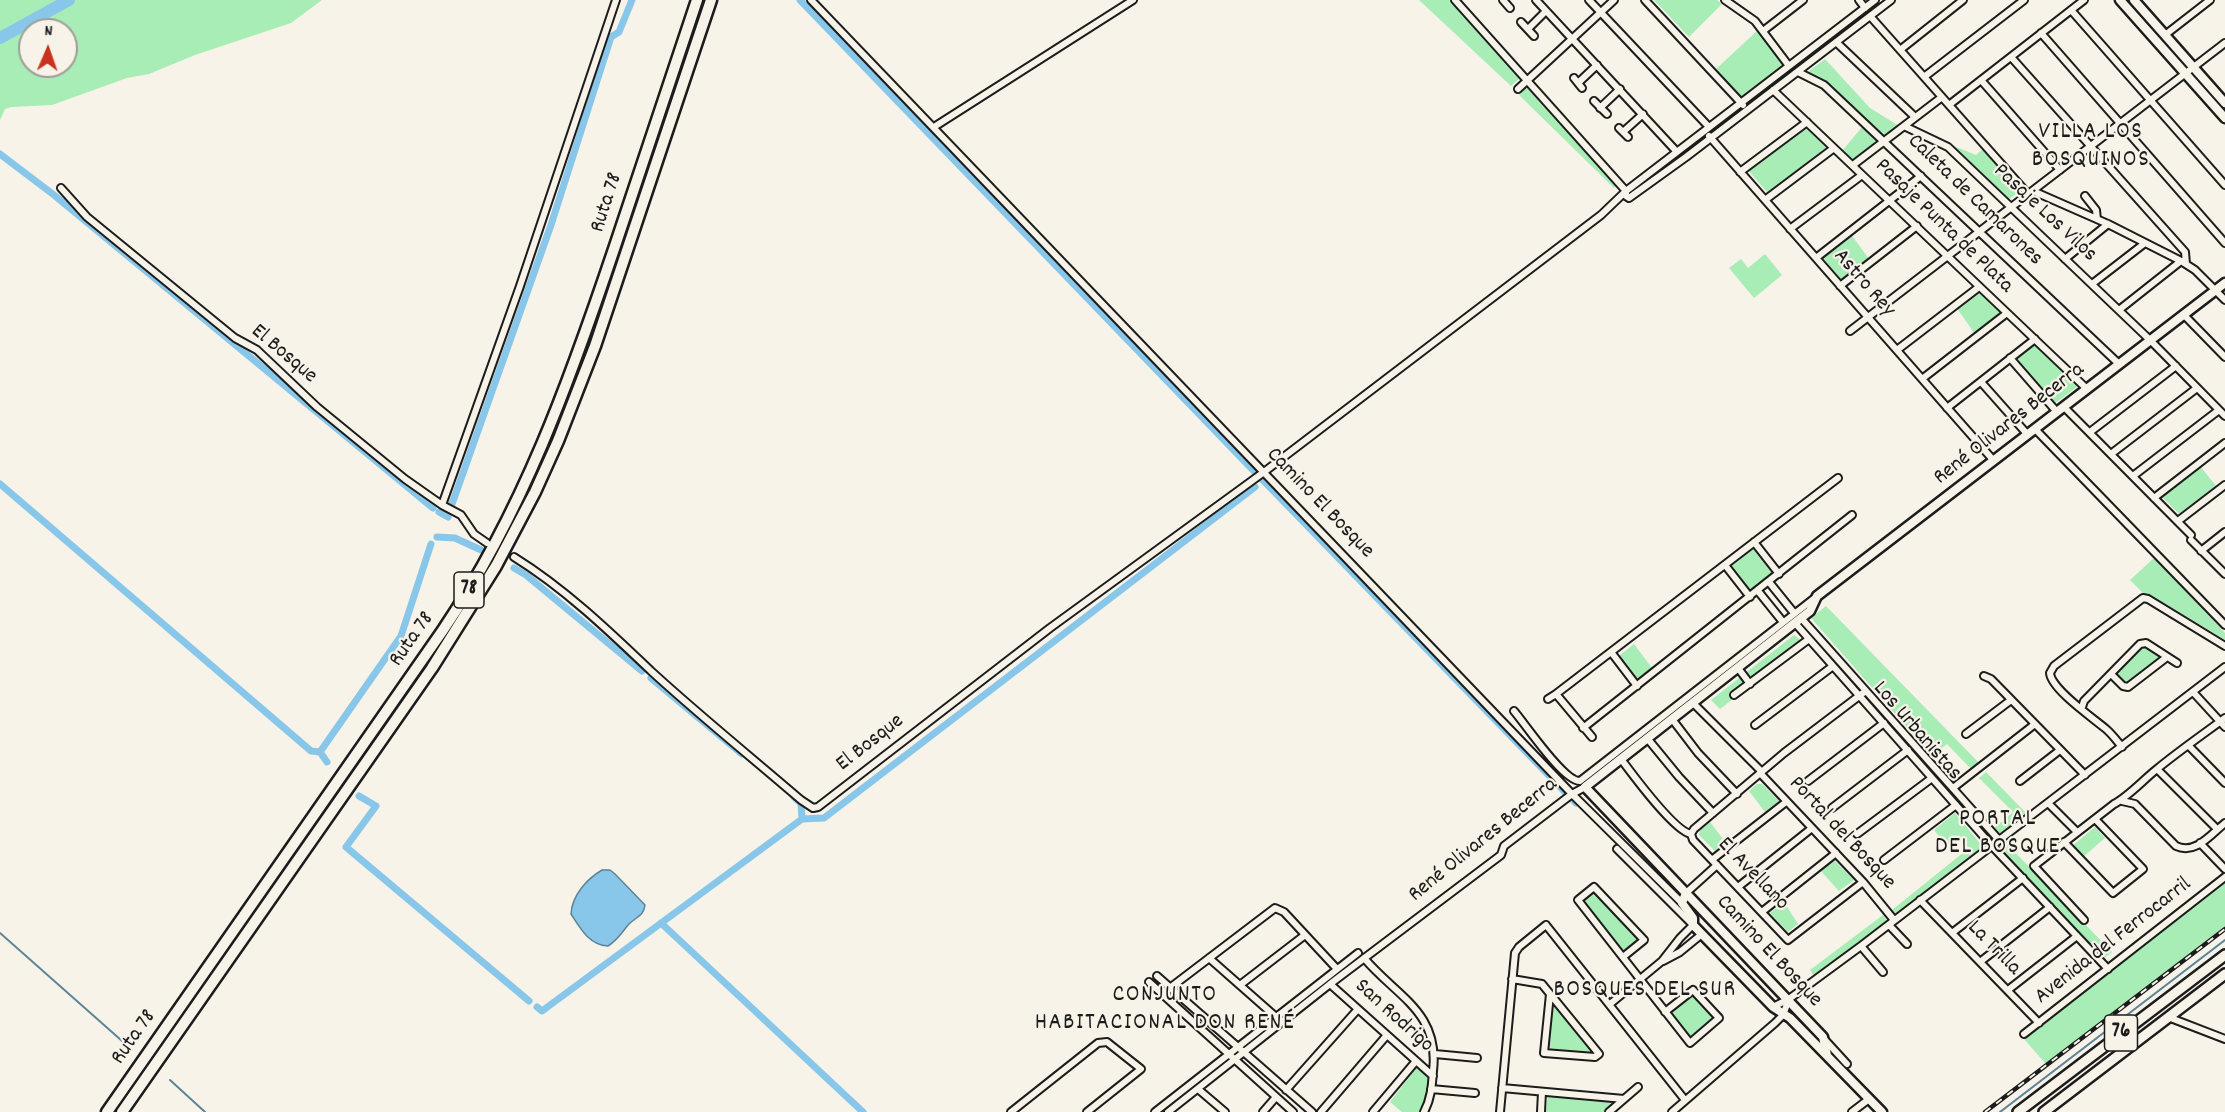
<!DOCTYPE html>
<meta charset="utf-8">
<style>
body{margin:0}
#map{position:relative;width:2225px;height:1112px;overflow:hidden;background:#f7f3e8;font-family:Dekko,sans-serif}
canvas{display:block}
.north{position:absolute;left:18px;top:18px;width:60px;height:60px;box-sizing:border-box;background:#f7f3e8;border:2px solid #9f9d96;border-radius:50%;rotate:2deg;font-size:16px;font-weight:700;line-height:24px;text-align:center;color:#1c1c1c}
.north::after{content:'';display:block;margin:auto;width:21px;height:27px;background:#c8321e;clip-path:polygon(50% 0,100% 100%,50% 72%,0 100%)}
</style>
<div id="map">
<canvas width="2225" height="1112"></canvas>
<div class="north">N</div>
</div>
<script>
const g = document.querySelector('canvas').getContext('2d');
g.lineJoin = 'round';
function paint(path, color) { g.fillStyle = color; g.fill(path, 'evenodd'); }
function trace(path, color, width, dash) { g.strokeStyle = color; g.lineWidth = width; g.lineCap = dash ? 'butt' : 'round'; g.setLineDash(dash || []); g.stroke(path); }
function write(font, color, halo, rows, align = 'center') {
  g.font = font + ' Dekko,sans-serif'; g.lineWidth = 4.5; g.setLineDash([]); g.textBaseline = 'middle'; g.strokeStyle = halo; g.fillStyle = color; for (const [text, x, y, turn = 0] of rows) {
    g.save(); g.translate(x, y); g.rotate((+turn || 0) * Math.PI / 180); g.textAlign = isNaN(turn) ? turn : align; if (halo) g.strokeText(text, 0, 0); g.fillText(text, 0, 0); g.restore();
  }
}
const green = new Path2D(`
 M0,0h322l-31,23 -96,32 -46,19 -22,4 -75,27 -41,2 -6,2 -5,11zM30,30h36v36h-36z
 M1419,0h32l69,78 -9,8z
 M1654,0h63l5,4 -33,33z
 M1757,31l28,34 -44,33 -25,-29z
 M1825,59l45,49 29,18 -15,11 -57,-53 -22,-10z
 M1527,87l89,99 -2,2 -95,-93z
 M1805,126l22,21 -58,45h-2l-20,-23z
 M1862,127l14,14 -24,20 -10,-10z
 M1946,143l30,12 8,-7 36,43 -12,9z
 M1850,233l19,26 -27,21 -21,-24z
 M1765,254l17,21 -28,23 -25,-30 12,-9 7,9z
 M1977,290l25,24 -27,20 -19,-27z
 M2037,343l44,41 -27,20 -39,-43 1,-3z
 M2200,466l16,20 -36,27h-2l-17,-17z
 M1753,549l19,24 -23,18 -19,-24z
 M2154,558l71,75v7l-74,-45 -5,1 -16,-16z
 M1826,606l154,158 -7,7 -26,-27 -15,12 -121,-138z
 M1794,635l12,9 -86,65 -9,-9z
 M1634,644l18,24 -15,11 -18,-23z
 M2145,645l18,13 -35,27 -13,-11v-3z
 M1986,772l41,42 -24,18 -5,1 -4,-5 19,-16 -34,-34z
 M1757,784h5l17,17 -14,11 -16,-21z
 M1955,813l28,34 -86,69 -5,-6 77,-62 -10,-12 -12,10 -13,-16z
 M1710,822l16,21 -11,8 -16,-16 1,-5z
 M2095,827l10,11 -23,20 -10,-12z
 M2005,842l107,110 -9,7 -105,-112z
 M1833,859l21,21 -15,11 -19,-21z
 M2225,881v45l-179,138 -22,-25z
 M1594,891l46,50 -16,12 -41,-53z
 M1784,902l14,22 -10,8 -18,-19z
 M1883,915l5,7 -73,55 -5,-7z
 M1694,994l20,23 -23,20 -21,-23z
 M1553,1002l42,54 -48,-5z
 M1417,1067l12,12 -2,18 -6,15h-19l-12,-10z
 M1548,1094l70,7 -13,11h-59z`);
const water = new Path2D(`
 M602,870h8l5,4 30,31c-1,11 -9,12 -16,19 -7,8 -11,16 -21,22 -19,-1 -28,-18 -37,-32 1,-19 16,-35 31,-44z`);
const stream = new Path2D(`
 M0,933l130,115
 M170,1080l35,32
 M2000,1112l225,-172`);
const canal = new Path2D(`
 M800,0l454,471
 M0,154l54,41 379,313
 M1261,478l305,315
 M0,484l311,267 9,1 81,-116 30,-92
 M452,504l99,-279 60,-188 8,-5 13,-32
 M439,512l9,5
 M437,537l18,1 26,12
 M514,568l12,7 116,96
 M651,678l91,76
 M320,752l7,10
 M359,796l17,10 -30,41 183,154
 M794,797l7,6 1,16
 M1572,799l4,4
 M661,923l202,189
 M537,1007l5,4 260,-192 22,-1 431,-331`);
const river = new Path2D(`
 M0,38l69,-38`);
const street = new Path2D(`
 M811,0l761,794 110,109
 M1455,0l171,191v5l3,2 57,-41 205,-157
 M1503,0l7,8
 M1536,0l141,152
 M1589,0l120,127
 M1645,0l98,105
 M1725,0l30,21 34,45
 M1859,0l6,8
 M2071,10l154,175
 M1870,16l158,178
 M1521,22l13,14
 M1528,29l18,-18
 M1763,31l40,-31
 M2041,33l184,210
 M2165,35l45,-35
 M1836,42l79,75
 M1900,50l63,-50
 M2011,57l174,195 1,12
 M1798,72l26,13 295,279
 M1924,77l100,-77
 M1574,78l8,10
 M1981,80l79,90
 M1578,83l19,-18
 M1518,89l96,-89
 M1773,90l314,299
 M1594,101l13,13
 M1949,105l135,-105
 M1600,108l20,-19
 M1904,126l44,21 202,193 75,76
 M934,127l199,-127
 M1619,128l9,9
 M1623,132l20,-18
 M1709,136l285,325
 M1853,165l89,-68
 M1740,172l67,-50
 M61,188l26,29 148,121 22,12 60,57 88,72 37,26 19,10 13,19 13,9
 M2033,191l75,33 73,37 14,9 30,30
 M2085,196l11,14 1,9
 M1765,200l69,-52
 M1790,229l72,-54
 M1816,258l105,-82
 M2065,259l43,-35
 M2092,284l53,-41
 M1840,286l77,-60
 M2119,310l62,-49
 M2184,315l41,42
 M1850,331l375,-288
 M1897,350l82,-63
 M2010,358l47,54
 M1922,379l85,-66
 M1981,382l47,53
 M2064,407l127,128
 M1947,408l88,-69
 M2035,429l190,196
 M2090,432l86,-66
 M2111,454l86,-66
 M2133,476l86,-66
 M2154,498l71,-55
 M442,505l78,-219 96,-286
 M2178,521l47,-36
 M2191,540l34,34
 M1754,542l25,32
 M2201,551l24,-19
 M514,557c50,31 94,73 137,114 48,44 100,86 150,129l12,8 5,-1 232,-179 214,-156 337,-257 25,-24 249,-191
 M1725,565l25,32
 M1769,582l25,31
 M1758,591l25,31
 M1801,618l198,222
 M1795,623l197,223 116,123
 M1611,652l26,34
 M1738,668l12,16
 M2111,674l12,12 5,1 39,-30
 M1984,676l7,3 94,96
 M2193,692l32,35
 M1556,694l282,-216
 M1734,695l75,-56
 M1548,699l8,-5 36,43
 M1693,703l69,69
 M2082,707l2,-6 56,-57 6,-1 31,20
 M1514,711c12,14 50,71 66,70l236,-184
 M1672,719l26,34 39,41
 M1755,725l78,-59
 M1583,728l269,-213
 M1966,734l45,-34
 M1647,738l32,39 34,36
 M2188,745l37,38
 M2122,747c-5,-6 -10,-13 -16,-18 -13,-11 -55,-40 -56,-56l4,-7 89,-68 5,1 77,47
 M1621,759c12,16 53,72 70,75
 M2157,769l60,60
 M1760,773l103,109 31,38
 M1808,781l76,-58
 M2020,781l40,-31
 M1953,788l82,-64
 M2122,801l13,3 41,42c20,9 35,-12 49,-23
 M2048,803l29,29
 M1832,808l76,-58
 M1691,834l2,6 95,100 75,-58
 M1691,834l3,-5 90,-76 79,-60
 M1857,834l75,-56
 M2064,842l49,51 30,-24 -48,-50
 M2200,843l25,26
 M1713,859l73,-57
 M1884,860l72,-55
 M1738,887l74,-59
 M1686,893l31,-28
 M1920,900l119,123
 M1763,911l73,-58
 M2084,920l-50,-54 80,-62c15,-8 29,-24 43,-35 22,-18 45,-34 68,-51
 M1889,925l18,19
 M1952,933l71,-55
 M1861,946l22,26
 M1623,957l21,-17 -50,-53 -16,13 112,143 29,-25 -26,-28 -28,22
 M1209,958l67,59
 M1364,958c33,39 76,54 69,113 -1,15 -2,28 -9,41
 M1663,961l17,-9 22,-18
 M1980,962l70,-55
 M1157,976l155,136
 M1512,979l30,5 57,70 -4,3 -51,-4 6,-59
 M1149,982l144,130
 M1330,984l103,92
 M1240,985l65,-50
 M2008,990l69,-54
 M1162,994l113,-86 9,4 53,57
 M1610,1004l52,-43 18,-23 13,-13 -76,-76
 M1773,1007l16,-8 72,-53 364,-279
 M2168,1017l57,22
 M2024,1034l201,-157
 M1825,1040l22,24
 M1435,1054l42,4
 M1502,1088l122,11
 M1198,1089l27,23
 M1431,1089l44,4
 M1286,1090l72,-81
 M1011,1112l87,-69 9,-1 34,27 -54,43
 M1155,1112l203,-159
 M1168,1112l162,-128 171,-129 3,-9 68,-52 13,-7
 M1263,1112l13,-15
 M1321,1112l66,-77
 M1373,1112l43,-51
 M1500,1112l15,-159 4,-6 27,-22 139,175
 M1541,1112l1,-20
 M1609,1112l29,-25
 M1672,1112l103,-89 8,-8 6,-16
 M1852,1112l17,-13`);
const secondary = new Path2D(`
 M2120,0l105,118
 M2134,0l91,103
 M1686,893l-4,10 11,15v7l80,82 17,11 92,94
 M1827,1055l-4,-18 -238,-250 225,-176 7,-15 408,-313`);
const primary = new Path2D(`
 M2018,1112l207,-157
 M2044,1112l181,-138`);
const highway = new Path2D(`
 M107,1112l336,-482c80,-118 127,-250 172,-384 27,-82 55,-164 82,-246
 M122,1112l310,-444 64,-102 39,-74 23,-51 37,-95 116,-346`);
const rail = new Path2D(`
 M1985,1112l240,-183`);
const shields = [
 [469,590,30],
 [2121,1033,33]
];
const shieldNames = [
 ["78",469,590],
 ["76",2121,1033]
];
const streetNames = [
 ["Caleta de Camarones",1974,201,44],
 ["Ruta 78",608,203,-72],
 ["Pasaje Los Vilos",2044,214,43],
 ["Pasaje Punta de Plata",1943,227,44],
 ["Astro Rey",1863,284,49],
 ["El Bosque",283,355,40],
 ["René Olivares Becerra",2010,425,-38],
 ["Camino El Bosque",1319,504,46],
 ["Ruta 78",413,640,-55],
 ["Los Urbanistas",1916,732,49],
 ["El Bosque",871,744,-38],
 ["Portal del Bosque",1841,834,47],
 ["René Olivares Becerra",1484,841,-39],
 ["El Avellano",1752,875,46],
 ["Avenida del Ferrocarril",2114,942,-38],
 ["La Trilla",1993,949,46],
 ["Camino El Bosque",1768,952,47],
 ["San Rodrigo",1393,1017,42],
 ["Ruta 78",135,1038,-55]
];
const neighbourhoodNames = [
 ["VILLA LOS",2091,134],
 ["BOSQUINOS",2091,162],
 ["PORTAL",1998,821],
 ["DEL BOSQUE",1998,849],
 ["BOSQUES DEL SUR",1645,992],
 ["CONJUNTO",1165,997],
 ["HABITACIONAL DON RENÉ",1165,1025]
];
paint(green, '#a8ecb6');
paint(water, '#88c7e9');
trace(water, '#5d8397', 1.5);
trace(stream, '#5d8397', 2);
trace(canal, '#88c7e9', 7);
trace(river, '#88c7e9', 12);
trace(street, '#1c1c1c', 10);
trace(secondary, '#1c1c1c', 13);
trace(primary, '#1c1c1c', 14);
trace(highway, '#1c1c1c', 15);
trace(street, '#f7f3e8', 6);
trace(secondary, '#f7f3e8', 8);
trace(primary, '#f7f3e8', 9);
trace(highway, '#f7f3e8', 10);
trace(rail, '#1c1c1c', 4.5);
trace(rail, '#f7f3e8', 2, [7]);
for (const [x, y, w] of shields) { const box = new Path2D(); box.roundRect(x - w / 2, y - 18, w, 36, 4.5); g.fillStyle = '#f7f3e8'; g.fill(box); trace(box, '#1c1c1c', 1.5); }
write('bold 21px', '#1c1c1c', null, shieldNames);
write('22px', '#1c1c1c', '#f7f3e8', streetNames);
g.letterSpacing = '1.5px';
write('24px', '#1c1c1c', '#f7f3e8', neighbourhoodNames);
g.letterSpacing = '0px';
</script>
